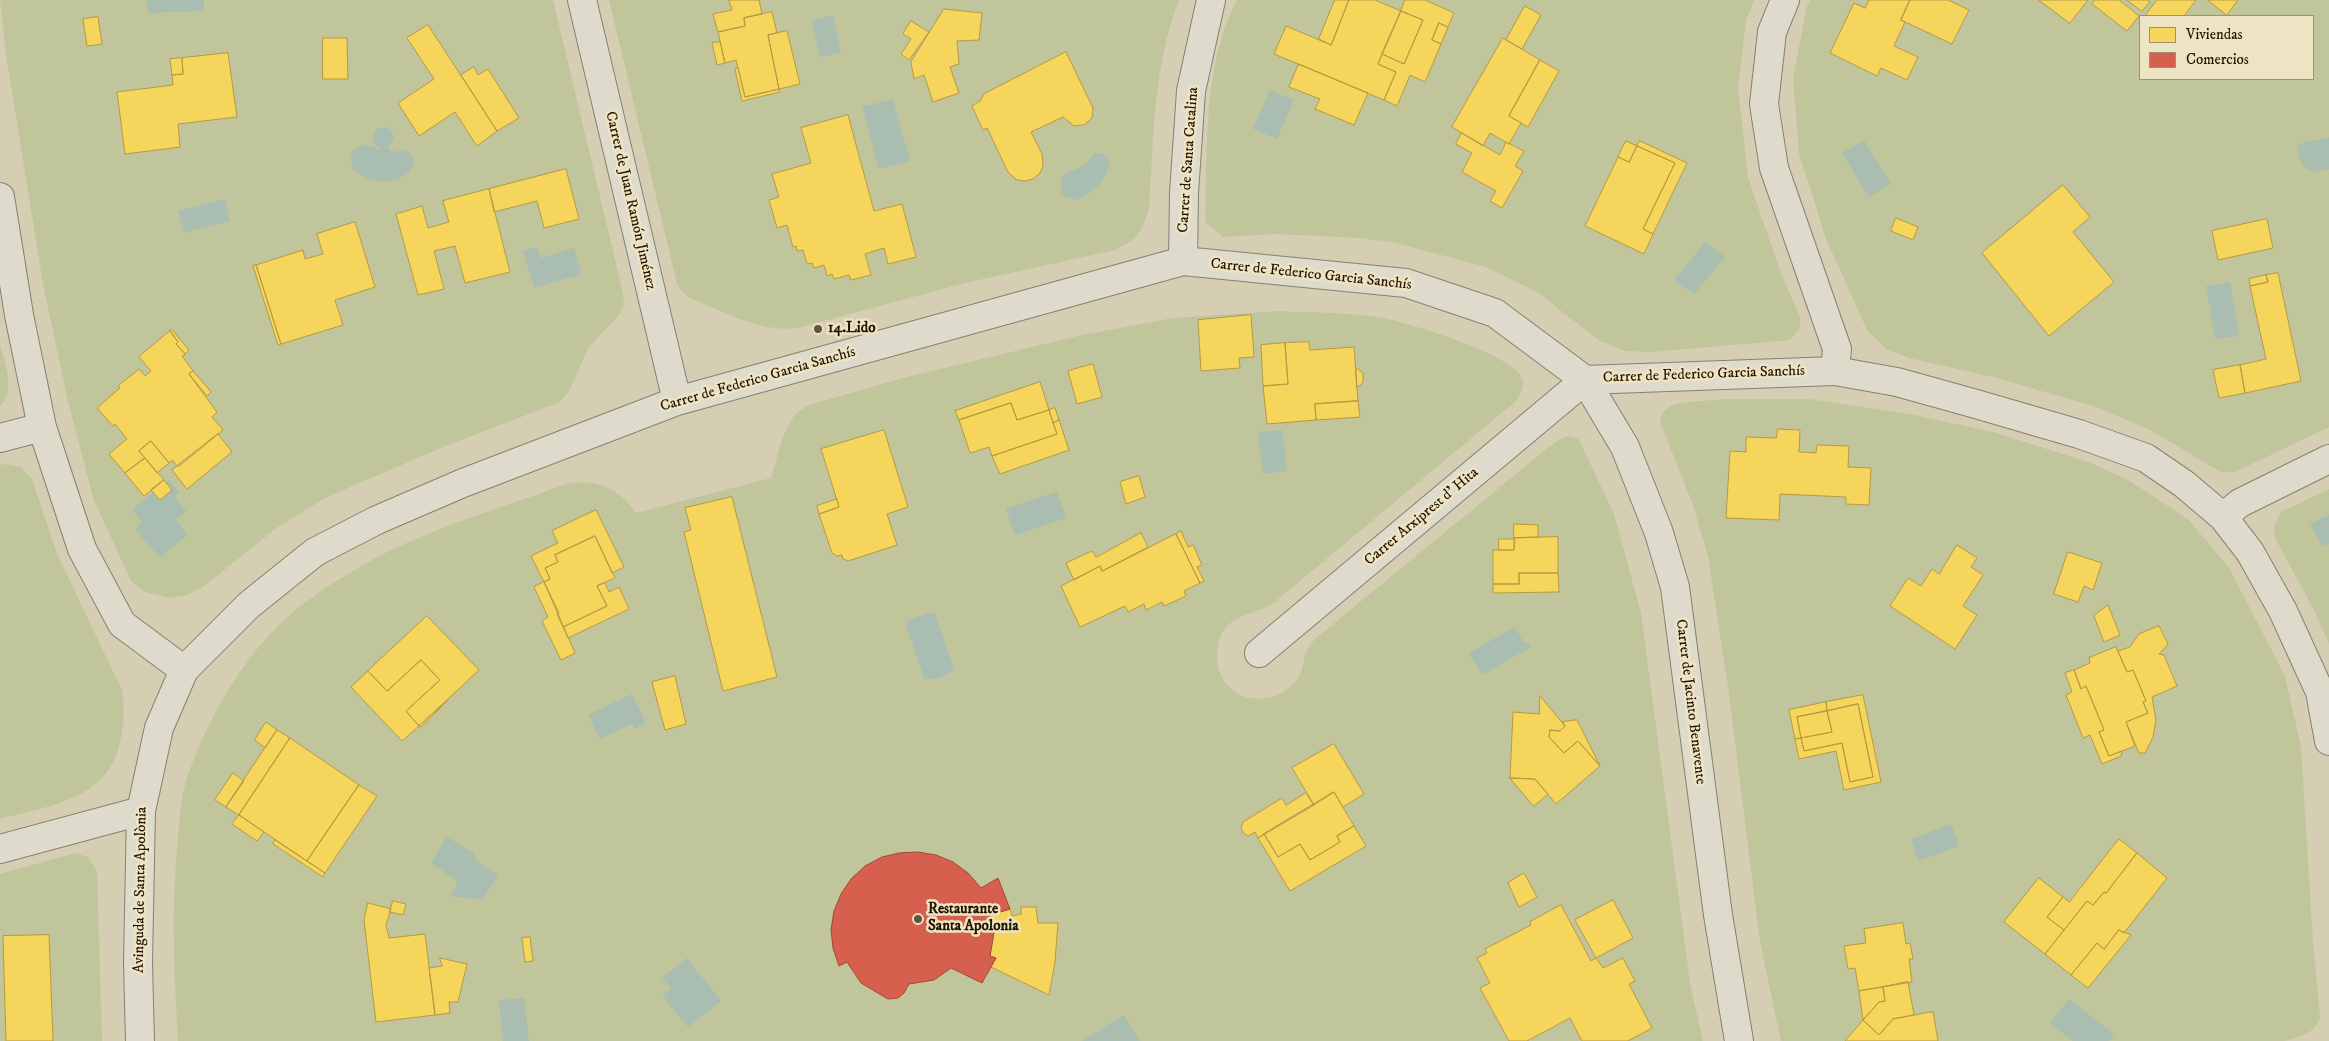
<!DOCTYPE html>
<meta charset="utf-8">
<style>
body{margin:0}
#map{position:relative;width:2329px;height:1041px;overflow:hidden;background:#d5ceb3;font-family:"IM FELL DW Pica",serif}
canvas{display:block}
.legend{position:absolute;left:2139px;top:15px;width:175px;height:65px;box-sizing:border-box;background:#ede4c4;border:1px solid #9d9076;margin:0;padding:6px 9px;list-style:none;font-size:15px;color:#241200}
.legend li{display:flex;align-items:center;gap:10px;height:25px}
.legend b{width:25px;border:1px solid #9d9076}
</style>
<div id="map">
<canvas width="2329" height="1041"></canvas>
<ul class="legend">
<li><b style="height:14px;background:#f6d55c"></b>Viviendas</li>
<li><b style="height:14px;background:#d6604d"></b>Comercios</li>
</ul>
</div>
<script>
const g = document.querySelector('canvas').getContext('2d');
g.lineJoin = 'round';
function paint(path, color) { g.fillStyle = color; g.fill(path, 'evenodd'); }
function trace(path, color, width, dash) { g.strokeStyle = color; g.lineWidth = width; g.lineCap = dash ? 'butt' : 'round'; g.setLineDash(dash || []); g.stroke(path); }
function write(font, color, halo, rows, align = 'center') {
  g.font = font + ' "IM FELL DW Pica",serif'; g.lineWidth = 5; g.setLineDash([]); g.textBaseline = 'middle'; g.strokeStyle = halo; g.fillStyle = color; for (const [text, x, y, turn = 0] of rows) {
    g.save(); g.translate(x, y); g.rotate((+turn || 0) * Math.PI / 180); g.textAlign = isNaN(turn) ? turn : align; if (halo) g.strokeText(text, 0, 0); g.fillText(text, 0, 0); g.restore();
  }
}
const green = new Path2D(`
 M0,0h553l70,293 1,11 -4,10 -31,33 -20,44 -9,11 -112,43 -121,52 -49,30 -75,60 -16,8 -17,3 -25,-6 -14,-11 -38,-83 -26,-101 -24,-113 -37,-229z
 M609,0h570c-26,66 -25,137 -30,207 -6,25 -12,32 -34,43l-150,33 -167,45c-37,5 -75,-17 -108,-30l-9,-7 -4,-7z
 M1237,0h517l-8,21 -8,67 10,89 32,94 21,48 -2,11 -9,10 -138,12 -27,-1 -25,-10 -63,-49 -51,-25 -90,-24 -36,-5 -84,-4 -53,3 -18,-15c3,-73 -3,-155 32,-222z
 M1810,0h519v427l-94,45h-14l-71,-42 -54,-23 -99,-29 -88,-20 -24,-10 -18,-18 -41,-91 -27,-86 -6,-75 14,-72zM2140,16h173v63h-173z
 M1280,311c34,2 70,1 103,7 25,5 134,37 140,62 2,8 -3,14 -7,21l-246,205c-15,6 -34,10 -45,22 -5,6 -8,16 -8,25 -2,44 47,61 77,30 10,-10 8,-20 12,-31 2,-5 6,-9 9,-13l235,-193c10,-6 18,-15 29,-6l35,74 27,99 49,370 13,58h-1525c-4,-68 -7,-136 0,-204 2,-14 2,-31 5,-45 16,-58 52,-123 95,-166 25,-25 57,-45 87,-62 59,-34 137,-56 201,-80 30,-5 52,3 70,29l135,-35 12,-42 12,-22 14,-9 94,-27 179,-43 91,-17z
 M0,344c4,18 17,49 0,62z
 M1723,399h87l99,15 84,18 98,31 37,17 60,39 41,49 56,108 16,71 12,195 7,75c-5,17 -19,19 -35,24h-504l-21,-99 -31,-248 -21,-138 -15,-51 -33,-83 2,-9 10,-8 9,-2z
 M6,464l15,3 11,12 25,75 65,136c3,19 2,34 -2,53 -13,57 -71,63 -120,76v-354z
 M2329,489v155l-15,-34 -39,-72 -1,-13 7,-13z
 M75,853l13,4 9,14 5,170h-102v-167z`);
const water = new Path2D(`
 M147,0h57v11l-56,2z
 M833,15l8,38 -21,4 -8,-37z
 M1270,90l24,10 -17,39 -24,-10z
 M893,99l17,62 -31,8 -17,-62z
 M385,127l6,3 3,6 -2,7 -6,5h3l4,5c8,-5 13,-2 20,3 3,21 -21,28 -39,24 -8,-1 -15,-6 -21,-11l-3,-12 4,-8 10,-5 17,6 -7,-7 -1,-9 4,-5z
 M2329,137v32l-14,3 -13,-6 -5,-20 1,-2z
 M1864,140l27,44 -22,13 -27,-44z
 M1095,153l9,1 5,5c2,19 -17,34 -32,41l-12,-3 -4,-5v-13l4,-6 19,-7z
 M225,199l5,22 -46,12 -6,-22z
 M1705,242l20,15 -31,37 -20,-14z
 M537,247l4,11 33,-10 8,26 -48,14 -11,-37z
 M2230,282l9,54 -24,3 -9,-53z
 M1282,430l5,41 -24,3 -5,-42z
 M169,480l10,12 -4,4 11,15 -10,9 11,15 -27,23 -25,-29 7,-7 -10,-12 21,-18 7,8 12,-9 -7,-9z
 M1057,492l9,26 -51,17 -9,-26z
 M2329,515v29l-7,3 -12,-23z
 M931,612l5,3 18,54c-5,7 -21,12 -30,9l-18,-53 2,-5z
 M1515,627l9,16 3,-1 4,5 -49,28 -13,-22z
 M632,694l14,29 -11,6 -3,-5 -32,15 -12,-24z
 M1951,824l8,22 -41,15 -7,-22z
 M447,837l27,16 2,7 22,16 -16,24 -31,-4 2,-7h3l1,-8 -26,-18z
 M687,958l34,43 -33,26 -26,-31 9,-7 -9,-11z
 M524,998l5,43h-26l-4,-41z
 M2069,999l45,35 -5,7h-36l-23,-18z
 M1124,1015l16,26h-58z`);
const homes = new Path2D(`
 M729,0h30l3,14 -18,4 1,8 -27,6 -5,-18 19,-4z
 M1335,0h14l-18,45 -12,-6z
 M1349,0h26l26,11 -23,53 18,8 -12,28 -110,-46 12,-28 45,19z
 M1405,0h20l29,13 -6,14 -9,-4 -7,17 9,4 -16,38 -15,-7 -13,31 -13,-6 12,-28 -18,-8 4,-10 22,10 19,-44 -22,-9z
 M1869,0h41l-9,20 4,2 -11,24 24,11 -11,23 -26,-12 -4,8 -47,-23 24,-50 11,5z
 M1910,0h38l21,10 -17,34 -51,-24z
 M2039,0h49l-18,23z
 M2095,0h24l20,16 -12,15 -35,-27z
 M2127,0h21l2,2 -8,9z
 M2157,0h39l-12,16h-36l-2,-1z
 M2208,0h30l-11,15z
 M1525,6l16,9 -19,34 -16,-9z
 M944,9l38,4 -3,27 -22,1 2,23 -9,3 9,26 -26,9 -9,-27 -10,4 -3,-17z
 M1401,11l22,9 -19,44 -22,-10z
 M772,12l5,21 -9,2 11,54 -34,8 -9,-37 -11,3 -7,-31 27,-6 -1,-8z
 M98,17l4,27 -15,2 -4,-27z
 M911,21l18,11 -20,28 -8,-6 10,-15 -8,-5z
 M1439,23l9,4 -7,17 -9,-4z
 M428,25l69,106 -20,15 -22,-34 -36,24 -21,-33 36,-24 -27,-41z
 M787,31l13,53 -21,5 -11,-54z
 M323,38h24l1,41h-25z
 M1503,38l37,22 -31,56 12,7 -12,21 -19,-11 -7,13 -31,-19z
 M720,42l5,21 -8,2 -5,-22z
 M1066,52l27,56 -1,10 -8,7 -10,1 -11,-9 -32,15 11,22 1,12 -3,7 -7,6 -8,2 -8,-1 -9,-8 -21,-44 -4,2 -11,-24 8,-5 4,-7z
 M228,53l9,64 -59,7 2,23 -55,7 -8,-62 56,-7 -1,-10 11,-1 -1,-16z
 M182,58l1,16 -11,1 -2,-16z
 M1540,60l19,11 -31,56 -19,-11z
 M1299,64l69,29 -14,32 -39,-16 5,-10 -31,-12z
 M474,67l4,8 10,-6 31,49 -22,13 -36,-56z
 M738,68l7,29 34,-8 1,3 -38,9 -7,-32z
 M848,115l26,96 28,-7 14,53 -28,7 -4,-16 -19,6 6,21 -20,5 -2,-5 -15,4 -2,-5 -5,2 -3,-11 -10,3 -2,-5 -5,1 -4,-14 -6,1 -1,-5 -3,1 -6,-22 -10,3 -8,-28 10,-3 -7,-23 39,-11 -10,-35z
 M1462,133l38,22 6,-13 18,9 -9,15 8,5 -21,37 -12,-7 6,-10 -34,-19 10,-19 -16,-9z
 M1626,141l11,5 -8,16 -11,-5z
 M1640,141l47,22 -34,71 -10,-5 32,-66 -38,-17z
 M1637,146l38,17 -32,66 10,5 -9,20 -59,-28 33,-69 11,5z
 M566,169l13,50 -35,9 -7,-27 -43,11 -5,-23z
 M2063,185l27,32 -17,15 41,50 -65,54 -67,-83z
 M489,189l21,83 -45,11 -10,-37 -21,5 10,38 -26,6 -22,-81 26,-8 6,22 21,-6 -6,-21z
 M1896,218l22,9 -5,13 -22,-9z
 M2267,219l6,29 -55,12 -6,-29z
 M355,222l20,65 -40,13 8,25 -62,19 -25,-79 47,-15 2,9 18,-5 -6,-20z
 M256,265l25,79 -3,1 -25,-79z
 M2278,273l23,108 -56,12 -5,-28 26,-6 -16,-73 18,-4 -2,-7z
 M2266,275l2,7 -18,4 -1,-7z
 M1251,315l3,42 -15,1 1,10 -39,3 -3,-51z
 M172,330l17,20 -4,4 -9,-10 2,-2 -8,-11z
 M170,331l8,11 -2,2 9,10 -3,2 11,15 -4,3 28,38 -5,5 11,13 -45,37 -6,-7 -3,3 -18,-22 -12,10 6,7 -20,15 -16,-19 18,-15 -12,-15 -2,2 -16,-18 23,-20 -2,-2 21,-17 6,7 6,-5 -12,-14z
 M1309,342l1,8 44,-3 4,54 -43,3 1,16 -49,4 -4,-38 25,-2 -3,-41z
 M1285,343l3,41 -25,2 -2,-41z
 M1093,364l9,33 -25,7 -9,-33z
 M2240,365l5,28 -26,5 -6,-28z
 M1356,369h2l5,4v9l-3,4 -3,1z
 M193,371l18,21 -4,4 -18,-22z
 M1040,382l9,28 -32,10 -6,-17 -52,17 -4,-9z
 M1358,401l2,16 -44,3 -1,-16z
 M1011,403l6,17 32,-10 8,24 -65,22 -3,-9 -19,6 -11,-33z
 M1055,408l4,12 -6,3 -4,-13z
 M1059,420l10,30 -69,24 -8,-18 65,-22 -4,-11z
 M1778,429l22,1 -1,22 17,1 1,-8 32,1 -1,21 23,1 -2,37 -23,-1v-7l-66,-3 -1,26 -53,-2 4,-67 16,1v-15l30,1z
 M884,430l24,77 -21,7 10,31 -49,16 -5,-2 -1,-4 -5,1 -5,-3 -13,-39 20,-7 -18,-58z
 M218,434l14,18 -45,37 -15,-19z
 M151,441l18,22 -12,10 -18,-22z
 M145,458l19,22 -20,16 -19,-23z
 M1139,476l6,21 -19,7 -6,-22z
 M164,480l8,10 -12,10 -9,-10z
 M732,497l45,180 -54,14 -39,-159 7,-2 -6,-22z
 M837,499l2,8 -20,7 -2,-8z
 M596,510l28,57 -12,6 -17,-37 -40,19 3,7 -13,6 5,11 -6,3 -13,-26 27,-13 -6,-12z
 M1514,524l24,1v12l-24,1z
 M1181,531l7,16 5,-2 9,20 -5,2 7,14 -4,2 -24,-49z
 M1141,533l7,14 -46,24 -2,-5 -26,14 -8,-17 26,-12 4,6z
 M1176,534l24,49 -16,8 2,5 -22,10 -2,-4 -16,8 -2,-6 -16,8 -3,-6 -45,21 -19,-41 39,-20 2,5z
 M595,536l20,42 -18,8 10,20 -44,21 -6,-13 2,-1 -15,-31 6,-3 -5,-11 13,-6 -3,-7z
 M1558,537v36h-39v11h-26v-34h21v-12z
 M1499,539h16l-1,11h-15z
 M1957,545l20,13 -6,9 12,8 -20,31 14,9 -22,34 -65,-43 18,-28 13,8 11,-17 7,5z
 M2068,552l34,11 -9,27 -9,-4 -6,16 -24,-8z
 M1519,573h39l1,19 -66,1v-9h26z
 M544,582l31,71 -14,7 -19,-39 6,-4 -14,-30z
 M605,583l4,9 10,-5 10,22 -61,29 -5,-11 44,-21 -10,-20z
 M2108,605l12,30 -16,7 -10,-26z
 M427,616l52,54 -60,56 -13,-15 34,-31 -19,-20 -34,31 -19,-20z
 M2159,626l9,18 -9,10 5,1 13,31 -25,11 4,23 -3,17 -8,16h-6l-13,-31 22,-9 -5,-11 3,-1 -13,-31 -6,2 -9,-21 12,-4 9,-13z
 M2116,647l11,25 6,-2 13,31 -3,1 5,11 -22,9 9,24 -26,10 -10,-24 5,-2 -18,-44 -5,3 -7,-19 16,-7 -1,-5z
 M421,660l19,20 -34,31 13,15 -17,15 -51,-54 17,-16 19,20z
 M2074,670l7,19 5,-3 18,44 -5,2 10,24 13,-5 -1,5 -19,8 -12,-29 -7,3 -17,-43 6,-3 -7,-19z
 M675,676l11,48 -21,6 -13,-48z
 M1863,695l18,87 -37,8 -8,-39 -37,8 -4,-20 6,-1 3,13 38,-8 8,39 23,-5 -15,-73 -31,7 -1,-9z
 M1540,696l25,30 -5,5 -10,-1 -1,7 15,16 14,-12 22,25 -44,38 -21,-25 -25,-1 3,-66 26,2z
 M447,701l-26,26 -2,-1z
 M1826,702l1,9 -30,6 4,21 -6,1 -6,-29z
 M1858,704l15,73 -23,5 -8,-39 -38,8 -3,-13 31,-6 -5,-21z
 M1827,711l5,21 -31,6 -4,-21z
 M1577,720l23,46 -22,-25 -14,12 -15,-16 1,-7 10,1 5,-5 -2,-4z
 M266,722l11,8 -12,18 -10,-8z
 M277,730l13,8 -51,77 -13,-8z
 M290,738l69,47 -52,76 -68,-46z
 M1334,744l30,50 -21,13 -9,-15 -20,13 -22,-37z
 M233,773l11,8 -18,26 -11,-7z
 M1510,778l25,1 13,15 -14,12z
 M359,785l18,11 -52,77 -18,-12z
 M1334,792l20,34 -17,10 3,6 -30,18 -10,-16 -22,13 -14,-23z
 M1306,793l8,12 -56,33 -3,-6 -7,4 -4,-2 -3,-6 2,-6 39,-24 4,7z
 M239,815l25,17 -7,9 -25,-17z
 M1354,826l12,20 -76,45 -32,-53 6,-4 14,23 22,-13 10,16 30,-18 -3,-6z
 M2119,839l18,14 -31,40 -2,-1 -11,13 -6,-4 -23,29 -17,-13 16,-20 6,5z
 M275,840l50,33 -2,4 -50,-33z
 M2137,853l30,25 -43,55 -5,-3 -15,19 -7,-6 -26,32 -26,-21 42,-53 6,4 11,-13 2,1z
 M1524,873l13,24 -18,10 -11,-24z
 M2039,878l24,19 -16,20 17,13 -19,24 -41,-32z
 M1613,900l20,38 -37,20 -21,-38z
 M393,901l13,3 -3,11 -13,-3z
 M368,903l23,6 -5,16 3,13 36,-4 10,81 -59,7 -12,-102z
 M1561,905l30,56 5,-3 7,10 20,-10 12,23 -6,3 23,44 -24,13h-46l-12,-23 -43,23h-18l-29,-53 10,-5 -13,-25 10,-5 -2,-4 46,-24 -1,-3z
 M1021,907h15l2,16h20l-3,39 -6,33 -58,-28 5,-9 -6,-2 4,-24 -2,-2 -2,-15 20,-6 2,7 9,-2z
 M1903,923l3,21 4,-1 3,16h-4l3,23 -53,9 -4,-23 -7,1 -4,-23 22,-3 -2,-14z
 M2119,930l12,5 -43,53 -17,-13 26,-32 7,6z
 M49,935l4,106h-47l-3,-105z
 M530,937l3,24 -8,1 -3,-24z
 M440,958l27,6 -9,38h-9l1,11 -15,2 -6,-47 13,-2z
 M1908,982l6,33 -21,4 -14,16 -16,-15 16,-18 6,-1 -2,-14z
 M1883,987l2,14 -6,1 -16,18 -4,-29z
 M1933,1012l5,29h-93l18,-21 16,15 14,-16z`);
const shops = new Path2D(`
 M918,852l18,3 17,7 15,11 13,15 17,-10 12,31 -20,6 2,15 2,2 -4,24 6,2 -14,25 -31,-15 -17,12 -25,4 -5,9 -6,5 -10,1 -27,-16 -14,-21 -8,4 -6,-18 -2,-18 3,-19 7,-17 10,-15 14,-13 17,-9 17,-4z`);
const street = new Path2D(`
 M582,0l95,401
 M1785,0l-13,32 -8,72 10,64 63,181 -2,22
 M0,197l19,118 23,112 40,122 40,75 62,46 -25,58 -18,83 -3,152 2,78
 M1183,261l1,-68 7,-102 20,-91
 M1585,380l40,67 34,86 16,54 43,328 21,126
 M0,438l42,-11
 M2223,517l17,-14 89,-44
 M1259,653l326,-273
 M184,670l65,-65 66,-53 62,-32 86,-37 214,-82 506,-140 223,22 89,30 90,67 250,-9 62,11 79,22 103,30 67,24 38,26 39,33 27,35 33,59 37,81 9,49
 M0,849l141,-38`);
const markers = [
 [818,329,5,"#62543f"],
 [918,919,5,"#62543f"]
];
const streetNames = [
 ["Carrer de Santa Catalina",1189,160,-86],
 ["Carrer de Juan Ramón Jiménez",630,201,77],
 ["Carrer de Federico Garcia Sanchís",1311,275,6],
 ["Carrer de Federico Garcia Sanchís",1704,375,-2],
 ["Carrer de Federico Garcia Sanchís",758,380,-16],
 ["Carrer Arxiprest d' Hita",1422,517,-40],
 ["Carrer de Jacinto Benavente",1690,702,83],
 ["Avinguda de Santa Apolònia",141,890,-89]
];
const poiNames = [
 ["14.Lido",828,329],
 ["Restaurante",928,910],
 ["Santa Apolonia",928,927]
];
paint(green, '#c1c59b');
paint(water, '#a9beb0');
paint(homes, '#f6d55c');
trace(homes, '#b79a40', 1);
paint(shops, '#d6604d');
trace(shops, '#a14936', 1);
trace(street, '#86806f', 30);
trace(street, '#dedbcc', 28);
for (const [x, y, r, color] of markers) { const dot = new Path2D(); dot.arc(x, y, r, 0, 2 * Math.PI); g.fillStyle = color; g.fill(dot); trace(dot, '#ede4c4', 2); }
write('15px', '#241200', '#ede4c4', streetNames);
write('bold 15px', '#241200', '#ede4c4', poiNames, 'left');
</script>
